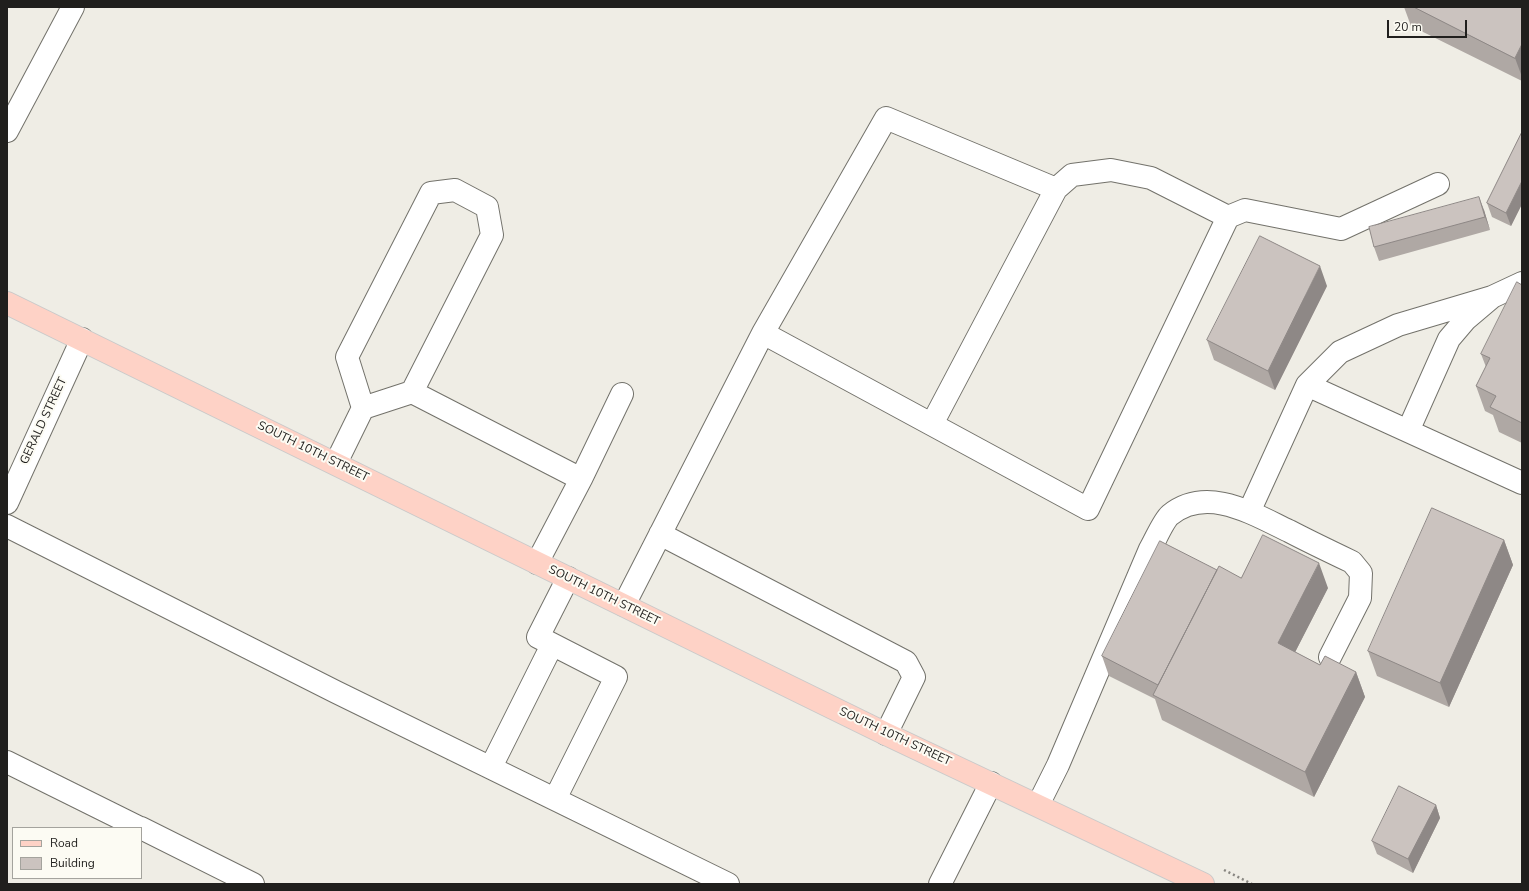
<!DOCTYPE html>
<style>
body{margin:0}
#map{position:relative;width:1529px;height:891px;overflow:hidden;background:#efede5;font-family:"Nunito Sans",sans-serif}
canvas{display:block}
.frame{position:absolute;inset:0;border:8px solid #201f1d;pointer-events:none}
.legend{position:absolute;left:12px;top:827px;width:130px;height:52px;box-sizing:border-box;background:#fcfbf3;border:1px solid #a4a39d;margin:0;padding:5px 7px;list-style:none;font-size:12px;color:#201f1d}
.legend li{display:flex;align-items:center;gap:8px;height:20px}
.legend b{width:20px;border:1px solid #a4a39d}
.scale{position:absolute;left:1387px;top:20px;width:80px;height:18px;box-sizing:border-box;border:2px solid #201f1d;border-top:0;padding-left:5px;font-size:12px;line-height:14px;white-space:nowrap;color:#201f1d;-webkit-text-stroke:3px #fcfbf3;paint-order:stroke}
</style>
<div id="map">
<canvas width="1529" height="891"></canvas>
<div class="frame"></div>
<ul class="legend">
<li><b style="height:5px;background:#fed2c6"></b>Road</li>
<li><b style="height:11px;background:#cbc3bf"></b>Building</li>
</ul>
<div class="scale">20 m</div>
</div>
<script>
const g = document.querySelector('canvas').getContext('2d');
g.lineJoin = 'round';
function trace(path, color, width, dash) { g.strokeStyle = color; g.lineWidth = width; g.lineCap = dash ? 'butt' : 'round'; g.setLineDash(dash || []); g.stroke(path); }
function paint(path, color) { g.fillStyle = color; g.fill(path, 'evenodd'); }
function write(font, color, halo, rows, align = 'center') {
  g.font = font + ' "Nunito Sans",sans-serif'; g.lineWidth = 4; g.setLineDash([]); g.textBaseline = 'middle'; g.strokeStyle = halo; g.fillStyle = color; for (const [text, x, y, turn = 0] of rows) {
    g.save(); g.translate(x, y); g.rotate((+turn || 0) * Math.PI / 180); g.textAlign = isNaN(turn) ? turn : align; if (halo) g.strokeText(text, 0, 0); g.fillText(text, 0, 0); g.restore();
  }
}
const path = new Path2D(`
 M1224,870l28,14`);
const minor = new Path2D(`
 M7,131l66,-124
 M763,333l123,-215 170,71 16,-14 39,-5 40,8 77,39
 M1307,385l215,98
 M412,392l169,87 -44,84
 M932,424l124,-235
 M1408,431l41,-92 17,-20 26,-22 30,-14
 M336,463l27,-55 49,-16 80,-157 -5,-28 -32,-17 -24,3 -84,164 16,51
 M581,479l41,-85
 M7,503l75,-164
 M1249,512l58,-127 33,-33 58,-27 94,-28
 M7,526l329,166 392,192
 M660,534l246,128 8,15 -28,57
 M624,605l139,-272 325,176 140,-292 17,-7 96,19 97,-45
 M7,762l133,66
 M491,767l61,-122
 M555,799l61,-122 -78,-40 30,-59
 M1038,805l20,-40 92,-216c5,-8 13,-28 20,-34 37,-30 83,-1 119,16 21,11 42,21 63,31l9,11 -1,25 -30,59
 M141,828l112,56
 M940,884l51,-101`);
const major = new Path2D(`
 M7,303l879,431 317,150`);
const wall = new Path2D(`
 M1404,7h118v74l-111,-55z
 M1522,132v72l-11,22 -19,-9 -5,-14z
 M1484,210l6,20 -111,31 -5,-14z
 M1522,285v158l-23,-11 -6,-17 -8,-4 -9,-25 10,-19 -5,-13z
 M1327,286l-52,104 -61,-30 -7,-20z
 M1504,540l9,25 -64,142 -72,-31 -9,-25z
 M1217,570l24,8 87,10 -33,64 25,13 36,7 9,25 -51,100 -152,-77 -7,-21 -46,-23 -7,-20z
 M1436,805l4,13 -27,55 -36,-19 -5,-13z`);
const shadedWall = new Path2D(`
 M1522,44v33l-7,-19z
 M1522,181v23l-11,22 -5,-13z
 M1479,197l5,13 6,20 -5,-13z
 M1320,266l7,20 -52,104 -7,-19z
 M1504,540l9,25 -64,142 -9,-24z
 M1319,563l9,25 -41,80 -9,-25z
 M1356,672l9,25 -51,100 -9,-25z
 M1436,805l4,13 -27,55 -5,-14z`);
const building = new Path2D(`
 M1414,7h108v37l-7,14z
 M1522,132v49l-16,32 -19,-10z
 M1479,197l6,20 -111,30 -5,-20z
 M1260,236l60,30 -52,105 -61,-31z
 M1517,282l5,3v138l-32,-16 6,-11 -20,-10 14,-28 -9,-4z
 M1432,508l72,32 -64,143 -72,-32z
 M1263,535l56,28 -41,80 42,22 5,-9 31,16 -51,100 -152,-77 66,-129 22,12z
 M1160,541l57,29 -59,115 -56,-29z
 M1399,786l37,19 -28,54 -36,-18z`);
const streetNames = [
 ["GERALD STREET",44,421,-65],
 ["SOUTH 10TH STREET",313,452,26],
 ["SOUTH 10TH STREET",604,596,26],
 ["SOUTH 10TH STREET",895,737,25]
];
trace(minor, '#73726b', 24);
trace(major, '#c9c9c9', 24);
trace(path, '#888681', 2.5, [2, 3]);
trace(minor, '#fff', 22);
trace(major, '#fed2c6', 22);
paint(wall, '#afa8a4');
paint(shadedWall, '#8e8886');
paint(building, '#cbc3bf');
trace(building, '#8e8886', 1);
write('12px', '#201f1d', '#fcfbf3', streetNames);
</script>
